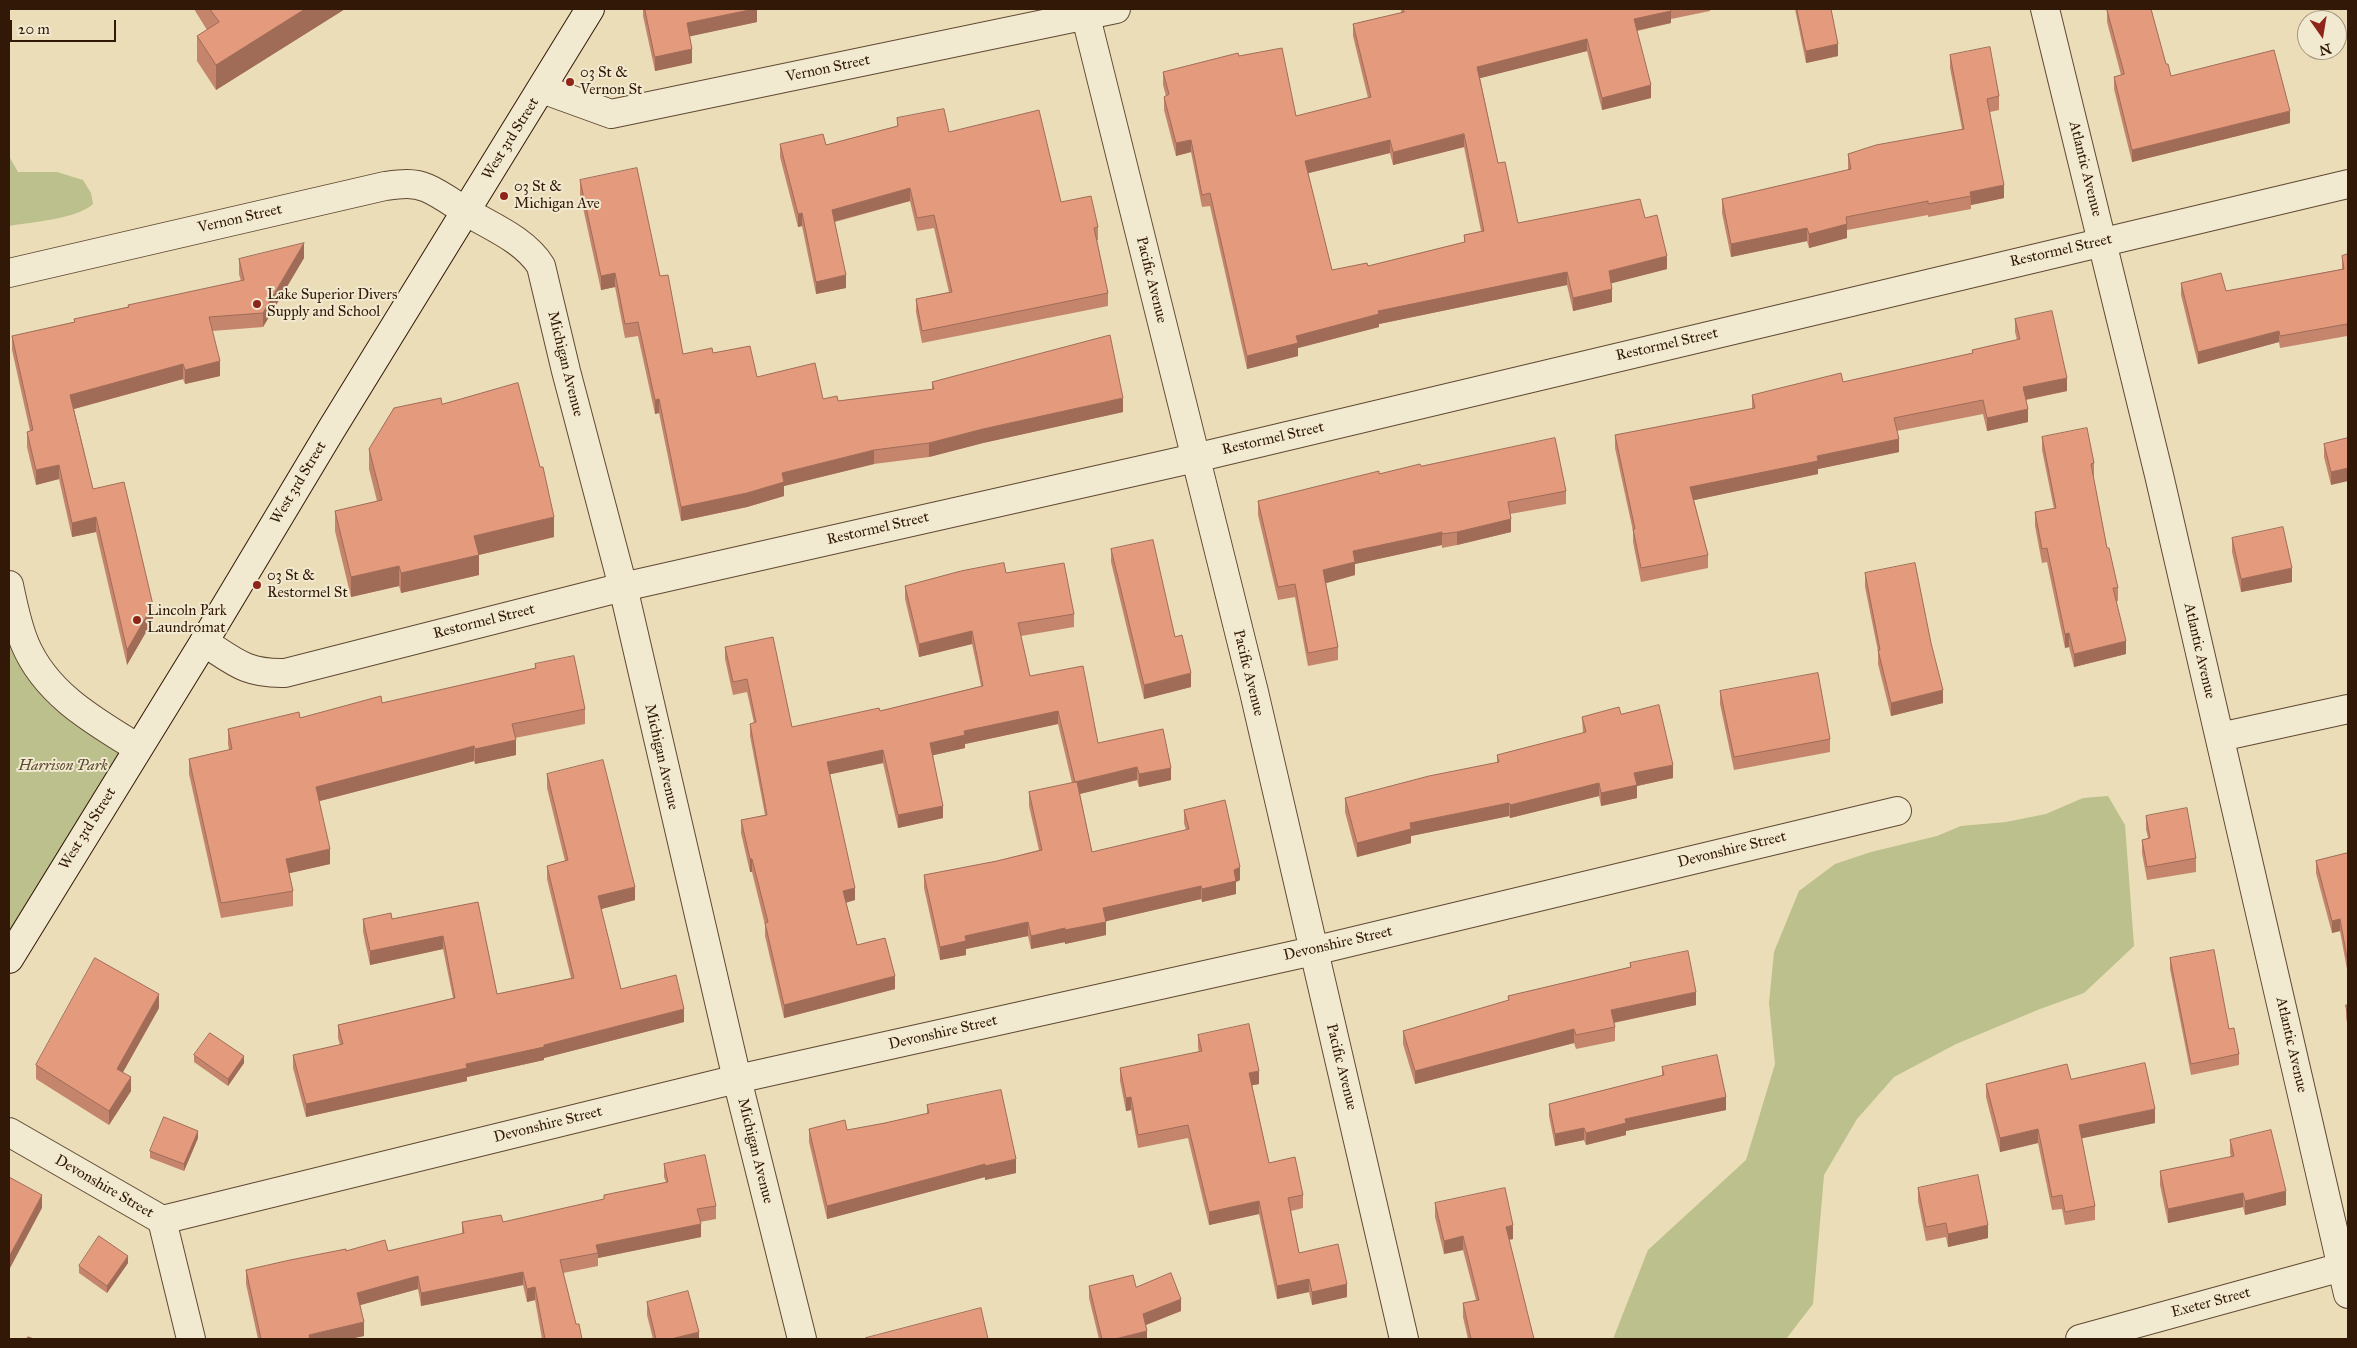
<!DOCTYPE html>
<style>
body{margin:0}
#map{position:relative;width:2357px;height:1348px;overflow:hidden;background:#eaddb7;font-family:"IM FELL Great Primer",serif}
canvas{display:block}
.frame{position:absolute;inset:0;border:10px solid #321807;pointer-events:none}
.north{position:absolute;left:2297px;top:10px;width:50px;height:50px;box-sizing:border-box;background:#f1e9d0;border:1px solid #a59580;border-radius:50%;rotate:167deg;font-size:14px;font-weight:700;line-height:20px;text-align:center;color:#321807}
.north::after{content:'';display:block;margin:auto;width:18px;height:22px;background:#8f2418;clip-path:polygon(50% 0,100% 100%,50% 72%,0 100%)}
.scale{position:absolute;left:10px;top:20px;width:106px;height:22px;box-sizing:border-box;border:2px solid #321807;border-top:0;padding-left:6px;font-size:15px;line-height:18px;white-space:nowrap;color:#321807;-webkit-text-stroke:4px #f1e9d0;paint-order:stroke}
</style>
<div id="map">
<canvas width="2357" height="1348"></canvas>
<div class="frame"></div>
<div class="north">N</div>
<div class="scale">20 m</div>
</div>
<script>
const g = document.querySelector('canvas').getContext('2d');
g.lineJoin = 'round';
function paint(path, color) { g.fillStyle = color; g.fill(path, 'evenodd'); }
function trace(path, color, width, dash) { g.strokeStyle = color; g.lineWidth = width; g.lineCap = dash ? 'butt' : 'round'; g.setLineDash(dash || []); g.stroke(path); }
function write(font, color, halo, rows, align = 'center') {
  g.font = font + ' "IM FELL Great Primer",serif'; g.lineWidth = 4; g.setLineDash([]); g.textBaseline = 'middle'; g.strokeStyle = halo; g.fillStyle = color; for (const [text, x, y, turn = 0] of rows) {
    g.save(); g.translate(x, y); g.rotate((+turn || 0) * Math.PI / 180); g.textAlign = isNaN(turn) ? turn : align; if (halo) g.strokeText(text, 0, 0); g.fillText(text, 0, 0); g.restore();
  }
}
const green = new Path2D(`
 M9,156l9,16h39l26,8 8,13 2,11c-16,15 -62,18 -84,22z
 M9,585l17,60 112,103 -129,208z
 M2108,796l17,29 9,121 -50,47 -44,16 -84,35 -62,33 -37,42 -33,56 -11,129 -27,35h-173l35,-89 98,-90 29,-96 -6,-61 5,-51 25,-61 36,-27 36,-12 66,-16 24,-10 45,-4 40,-8 37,-16z`);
const minor = new Path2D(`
 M1084,9l170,683 150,647
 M2045,9l114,466 189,819
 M542,89l69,25 505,-105
 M9,273l376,-87c15,-2 28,-4 42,2 14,6 27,16 40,24 25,15 58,28 74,54l25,105 57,216 114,492 65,260
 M9,585c4,19 8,40 16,59 21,50 69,77 113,104
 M204,642c31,20 42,32 81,31l338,-86 572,-129 1153,-274
 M2220,737l128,-28
 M9,1132l153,88 575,-141 576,-128 584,-140
 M162,1220l29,119
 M2080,1339l262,-72`);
const secondary = new Path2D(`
 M9,959l195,-317 127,-212 259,-421`);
const wall = new Path2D(`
 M194,9h151l-129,81 -19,-29v-25l10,-6z
 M643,9h114v13l-67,14 2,27 -37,8 -12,-55z
 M1401,9h309v2l-39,8v4l-34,8 14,67 -49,12 -15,-59 -107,27 18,85 20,60 127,-5 22,51 -56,14 1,19 -39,9 -6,-26 -188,39v3l-81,21v8l-51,13 -37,-163 -8,1 -11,-55 -15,4 -12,-46v-13l2,-1 -3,-11v-13l76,-16 57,60 72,-18 -15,-62v-12l48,-11zM1464,147l17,84 -17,4v7l-96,24 -36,4 -24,-97 82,-20 3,12z
 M1795,9h36l7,47 -32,7z
 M2107,9l59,55 5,12 119,47 -158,39 -18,-73v-12l7,-2 -14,-53z
 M1950,55l49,41v14l-9,2 14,86 -33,7v4l-43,8v-2l-81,15v8l-38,10 -2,-7 -76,16 -9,-44v-14l126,-29v-16l114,-25 -12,-61z
 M897,118l52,14 112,70 37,25v13h-1l11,53v13l-186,37 -6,-31v-13l33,-7 -15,-64 -17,3 -7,-30 -75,21 11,66 -30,6 -14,-68 -4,1 -18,-70v-13l46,1 71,-19z
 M580,180l80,96 23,78 30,-1 44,24 66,22 15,2 94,-11v-8l191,30 -140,31 -54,14 -55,7 -90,22v10l-37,11 -66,14 -22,-108 -4,1 -17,-78 -13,2 -10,-51 -14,3 -21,-96z
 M2348,254v90l-1,-8 -67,12 -1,-6 -81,22 -17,-69v-12l45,8 116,-22v-13z
 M304,258l-41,69 -51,4 8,45 -35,8 -2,-5 -109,30 19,80 60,131 -26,45 -31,-133 -24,5 -13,-58 -23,6 -9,-38v-15l3,-1 -18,-81v-14l62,-14v-3l167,-38 -2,-7v-15z
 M2015,319l52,72 -41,9 2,22 -41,9 -4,-17 -86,17 2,21 -81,17v5l-124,26 14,55v13l-67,14 -8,-40v-11l-18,-83v-13l137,-26v-14l91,-13 129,-29v-3l45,-10 -2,-8z
 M442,404l112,133 -75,18v20l-78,18 -2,-7 -48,11 -16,-66v-20l42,-10 -8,-32v-20z
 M2042,437l52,26v13l-1,1 14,71 11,40v13h-2l10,53 -52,13 -5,-20 -4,1 -18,-86 -5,1 -7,-37v-14l19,-3 -12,-59z
 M2348,438l-17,47 -7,-28v-13z
 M1421,466l145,25v13l-56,10 1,18 -54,13 -15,3v-3l-87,19v11l-29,8 12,64v13l-30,6 -13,-69 -17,3 -20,-85v-14l121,-27z
 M2232,538l60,44 -51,10 -9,-40z
 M1111,549l64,88 16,50 -47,12 -33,-137z
 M1006,573l68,41v13l-53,9 9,40 68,67 73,37 -32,7 -2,-7 -57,14 12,58 94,-22 -2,-7v-13l56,70 -4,2v12l-34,8 -1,-3 -95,22v14l-41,9v-2l-34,7 -3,-13 -62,13v6l-26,5 -16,-72v-13l73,-14 42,-11 -10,-44v-14l43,-9 -14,-59 -93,20v4l-32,7 10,63 -45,10 -15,-65 -53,11 25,126 -9,3 11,42 38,44 -111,29 -19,-82v-11l-13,-53h-2l-9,-39v-13l24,-5 -15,-79v-12l4,-1 -7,-31 -14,3 -8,-36v-12l67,80 88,-16 101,-25 -9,-42 -53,13 -14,-58v-13z
 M1865,573l78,130 -52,13 -13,-52v-13l-13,-64z
 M535,664l50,45v15l-70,14 1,17 -41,9 -1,-3 -155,40 11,63 -41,9 4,18v15l-72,12 -32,-144v-15l40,-9 -1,-6v-15l72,-11 82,-15 153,-35z
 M1720,691l110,48v13l-96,18 -14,-66z
 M1621,714l52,64 -36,8v12l-36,8 -2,-10 -89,22 -1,-2 -98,20v7l-54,14 -12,-45v-14l152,-35v-8l86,-22 -1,-16z
 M547,774l88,126 -34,9 20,80 63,33 -140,36v2l-77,17v4l-161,36 -13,-49v-13l47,-10 -2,-7v-13l115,-27 -10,-49 -73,16 -7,-33v-13h29l86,-17 19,92 74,-16 -24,-99v-13l18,-5 -18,-73z
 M2146,816l50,42v14l-49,8 -5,-27v-13l6,-2 -2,-9z
 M2348,853v122l-8,-44 -8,2 -16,-60v-12z
 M2170,958l59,71 10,25v11l-48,10 -21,-106z
 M1630,963l66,42 -82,18 1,4v14l-39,8 -2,-6 -159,41 -12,-40v-13l105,-30v-5l122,-29z
 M2346,1005h2v23l-2,-11z
 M159,1008l-37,65 9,18 -22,34 -73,-46v-14z
 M1198,1035l61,49 -7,1 17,78 34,32v13l-12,3 8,42 48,44 -35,8 -3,-13 -32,7 -18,-85 -50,11 -21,-87 -50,10 -7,-38 -5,1 -6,-30v-13l79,-16 -1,-4z
 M194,1055l50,8 -16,23 -34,-24z
 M1662,1067l64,43 -100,21v4l-40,10 -2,-5 -29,6 -6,-30v-12l113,-28z
 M2071,1079l84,44 -74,15 14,68v14l-30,5 -3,-16 -10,1 -14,-67 -38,9 -14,-55v-13z
 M927,1105l89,68 -31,7v-3l-158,42 -18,-77v-13l38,1 38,-7 42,-9z
 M198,1138l-14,33 -34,-13v-7z
 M2230,1140l56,65 -41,10 -2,-8 -75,16 -8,-38v-14l71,-14 -1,-4z
 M664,1164l52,42v13l-16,3 1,15 -103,21v8l-35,7 13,51 6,15h-40l-7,-39 -8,2 -4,-17 -102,21 -3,-17 -58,16 4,31 -15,3h-91l-12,-55v-14l100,-19h42l74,-17v-12h41l101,-23v-4l62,-13 -2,-5z
 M1918,1188l70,50 -40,9 -2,-10 -20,4 -8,-40z
 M1435,1203l78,36 -4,1 25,99h-66l-5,-22v-14l13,-3 -13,-50 -19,4 -9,-37z
 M128,1263l-21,30 -28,-20v-7z
 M1089,1286l47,1 45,24 -35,14 1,14h-48l-10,-41z
 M647,1302l52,37h-46l-6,-24z`);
const shadedWall = new Path2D(`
 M305,9h40l-129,81v-25z
 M754,9h3v13l-70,15v-14z
 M1671,11v12l-37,8v-12z
 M1587,39v12l-110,28v-12z
 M1838,44v12l-32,7v-12z
 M692,49v14l-37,8v-14z
 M1651,85v13l-49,12v-12z
 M2290,111v12l-158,39v-12z
 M1464,134v13l-71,18v-13z
 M1191,140v12l-15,4v-13z
 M1390,140v13l-85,21v-13z
 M2004,185v13l-33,7 -1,-13z
 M910,188v13l-78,21v-12z
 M802,213v13l-4,1v-13z
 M1847,224v14l-38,10v-14z
 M1807,228v13l-76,16v-13z
 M304,243v15l-41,69v-14z
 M1667,256v13l-58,15v-13z
 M1567,272v13l-188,39v3l-81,21v8l-51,13v-13l49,-20 82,-25z
 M615,273v14l-14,3v-14z
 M846,275v13l-30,6v-12z
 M1612,289v13l-39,9v-13z
 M2279,331v11l-81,22v-12z
 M220,361v15l-35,8v-14z
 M183,364v15l-113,31v-15z
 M2067,378v13l-44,9v-13z
 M1123,398v14l-140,31 -54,14v-14l54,-14z
 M659,399v14l-4,1v-14z
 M2028,409v13l-41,9v-13z
 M1899,439v13l-81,17v5l-128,27v-14l127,-31z
 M874,450v14l-90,22v10l-37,11 -66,14v-14l101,-34z
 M59,465v14l-23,6v-15z
 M2348,468v13l-17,4v-13z
 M96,517v15l-24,5v-14z
 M554,517v20l-80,19v-20z
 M1511,519v13l-54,13v-13z
 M1442,532v13l-87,19v11l-32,9v-14l30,-19z
 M479,555v20l-78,18v-20z
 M399,566v20l-48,11v-20z
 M2292,568v14l-51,10v-13z
 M153,605v15l-26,45v-15z
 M972,631v13l-53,13v-13z
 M2069,633v14l-4,1v-14z
 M2126,641v13l-52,13v-13z
 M1191,673v14l-47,12v-14z
 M1943,690v13l-52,13v-13z
 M1058,711v13l-93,20v4l-35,8v-13l34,-12z
 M516,740v15l-41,9v-15z
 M474,746v15l-158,41v-15z
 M883,750v13l-56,12v-13z
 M1673,765v13l-36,8v12l-36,8v-13l33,-20z
 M1137,767v13l-62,15v-13z
 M1171,768v12l-32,7v-13z
 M1599,783v13l-89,22v-13z
 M1509,803v13l-98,20v7l-54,14v-14l53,-20z
 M943,806v12l-45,10v-13z
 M330,849v15l-44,10v-15z
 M750,859h2v13h-2z
 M1240,867v13l-4,2v12l-34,8v-13l32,-19z
 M1201,886v13l-98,23v-14z
 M635,887v13l-37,10v-14z
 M855,888v12l-12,3v-12z
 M2340,919v12l-8,2v-12z
 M1028,922v14l-62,13v6l-26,5v-13l25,-11z
 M1106,922v13l-41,9v-14z
 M1065,928v14l-34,7v-13z
 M443,936v13l-73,16v-14z
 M895,976v13l-111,29v-13z
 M1696,992v13l-85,18v-13z
 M159,994v14l-42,75v-14z
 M684,1009v13l-140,36v2l-77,17v4l-161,36v-13l238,-59z
 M1574,1029v14l-159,41v-13z
 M244,1056v7l-16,23v-7z
 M1259,1071v13l-10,2v-13z
 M131,1077v14l-22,34v-14z
 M1131,1097v13l-5,1v-13z
 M1726,1097v13l-100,21v4l-40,10v-12l39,-14z
 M2155,1109v14l-76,16v-14z
 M1584,1128v12l-29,6v-12z
 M2038,1129v14l-38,9v-14z
 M198,1131v7l-14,33v-7z
 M1016,1159v14l-31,7v-14z
 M985,1164v13l-158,42v-13z
 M2286,1191v14l-41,10v-14z
 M2243,1193v14l-75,16v-14z
 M42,1195v13l-33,62v-13z
 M1259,1201v13l-50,11v-13z
 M701,1224v13l-103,21v-5l-2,-8z
 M1513,1225v14l-7,1v-13z
 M1988,1225v13l-40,9v-13z
 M1463,1236v14l-19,4v-13z
 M128,1256v7l-21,30v-7z
 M523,1272v13l-102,21v-13z
 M418,1276v13l-61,17v-13z
 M1309,1279v13l-32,7v-13z
 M1347,1284v13l-35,8v-13z
 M535,1287v13l-8,2v-13z
 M1181,1299v12l-38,15v-12z
 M364,1322v14l-15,3h-40v-4z
 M1147,1331v8h-32z
 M699,1332v7h-28z`);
const building = new Path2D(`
 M210,9h95l-89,56 -19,-29 22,-14z
 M645,9h109l-67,14 5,26 -37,8z
 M1403,9h268v2l-37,8 17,66 -49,13 -15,-59 -110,28 21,96 7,-1 13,61 122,-24 5,19 12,-3 10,41 -58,15 3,18 -39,9 -6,-26 -189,39 1,3 -83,22 2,7 -51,13 -37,-163 -8,2 -11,-55 -15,3 -12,-46 5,-3 -6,-22 75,-19 1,3 43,-8 14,68 75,-19 -18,-73 51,-12zM1464,134l20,97 -20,4 1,7 -97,24 -1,-3 -35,7 -27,-109 85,-21 3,12z
 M1797,9h34l7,35 -32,7z
 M2107,9h44l15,55h2l3,12 103,-26 16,61 -158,39 -18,-73 10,-3z
 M1990,47l9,49 -12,3 17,86 -34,7 1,4 -43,8v-3l-82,16 1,7 -38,10 -2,-6 -76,16 -9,-45 129,-30 -3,-15 28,-9 88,-16 -14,-74z
 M944,109l5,23 90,-22 22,92 30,-6 7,31 -4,1 14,65 -186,38 -6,-32 36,-7 -18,-77 -17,3 -7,-30 -78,22 14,65 -30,7 -14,-69 -4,1 -18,-70 43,-10 3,11 72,-19 -1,-8z
 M637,168l23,108 8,-1 15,79 29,-6 1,5 37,-7 7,31 58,-14 8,36 14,-3 1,5 96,-12 -2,-7 178,-47 13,63 -140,31 -54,14 -55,7 -92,23 2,9 -37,11 -66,14 -22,-108 -4,1 -17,-78 -13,2 -10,-51 -14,3 -21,-96z
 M304,243l-41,70 -54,4 11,44 -35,9 -2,-6 -113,31 23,94 31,-7 29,123 -26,45 -31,-133 -24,6 -13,-58 -23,5 -9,-38 6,-2 -21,-94 63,-14 -1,-3 55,-12 -1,-2 116,-25 -5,-21z
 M2348,254v79l-1,-9 -67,12 -1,-5 -81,21 -17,-69 40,-10 5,18 118,-22 -2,-13z
 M2052,311l15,67 -44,9 5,22 -41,9 -4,-18 -89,18 5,21 -82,17 1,5 -128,26 18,68 -67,13 -8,-39h2l-20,-94 140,-27 -3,-13 89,-22 2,9 130,-29 -1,-3 48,-11 -5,-20z
 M518,383l22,84h3l11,50 -80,19 5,19 -78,18 -2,-7 -48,11 -16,-66 47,-11 -13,-51 25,-41 47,-10 1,6z
 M2087,428l7,35 -3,1 16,84h2l9,40h-5l13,53 -52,13 -5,-21 -4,1 -18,-86 -5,1 -7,-37 21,-4 -14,-71z
 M1555,438l11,53 -58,11 3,17 -54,13 -15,2v-2l-89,19 2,11 -32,8 15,77 -30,6 -13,-69 -17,3 -20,-86 121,-30v3l41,-10 1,2z
 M2348,438v30l-17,4 -7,-28z
 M2283,527l9,41 -51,11 -9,-41z
 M1153,540l22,97 7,-2 9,38 -47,12 -33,-136z
 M1004,563l2,10 58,-10 10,51 -56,9 12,53 53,-10 15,77 65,-14 8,39 -32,6 -2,-7 -62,15 -17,-71 -94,20 1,4 -35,8 13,63 -45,9 -15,-65 -56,12 28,126 -12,3 14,54 28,-7 10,38 -111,29 -19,-82 3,-1 -16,-63h-2l-9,-39 26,-5 -17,-91 6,-2 -9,-43 -14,3 -8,-35 48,-10 19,90 87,-19 1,3 103,-25 -11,-55 -53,13 -14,-58 56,-15z
 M1915,563l16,80 12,47 -52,13 -13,-53h2l-15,-77z
 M574,656l11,53 -73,15 4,16 -41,9 -1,-3 -158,41 14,62 -44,10 7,32 -72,12 -32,-144 43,-10 -4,-20 71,-17 1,6 81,-22 1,7 154,-35 -1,-4z
 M1818,673l12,66 -96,18 -14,-66z
 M1659,705l14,60 -39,8 3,12 -36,8 -2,-10 -89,22 -1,-2 -99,20 1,6 -54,14 -12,-45 84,-22 70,-14 -2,-7 89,-23 -4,-15 37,-10 2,7z
 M603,760l32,127 -37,9 23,93 55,-14 8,34 -140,36v2l-78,17 1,4 -161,36 -13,-49 50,-11 -5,-19 117,-27 -12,-62 -73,15 -7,-32 28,-6 1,6 86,-17 19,92 77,-16 -27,-112 21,-6 -21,-86z
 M1077,782l15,70 97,-23 -5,-19 41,-10 15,67 -6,3 2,11 -34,8 -1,-3 -98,22 3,14 -41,8v-2l-34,8 -3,-14 -63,14 1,5 -26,6 -16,-72 73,-14 45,-11 -13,-58z
 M2187,808l9,50 -49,9 -5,-27 8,-2 -4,-22z
 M2348,853v110l-8,-44 -8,2 -16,-60z
 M2214,950l15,79 5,-1 5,26 -48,10 -21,-106z
 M1688,951l8,41 -85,18 4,17 -39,8 -2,-6 -159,42 -12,-40 106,-31 -1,-4 123,-29 -1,-4z
 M95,958l64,36 -42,75 14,8 -22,34 -73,-46z
 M2346,1005h2v11z
 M1249,1024l10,47 -10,2 20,90 26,-6 8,38 -15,3 11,55 39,-9 9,40 -35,8 -3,-13 -32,7 -18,-85 -50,11 -21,-87 -50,10 -7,-38 -5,1 -6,-30 82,-17 -4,-16z
 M210,1033l34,23 -16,23 -34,-24z
 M1717,1055l9,42 -101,22 1,4 -40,10 -2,-5 -29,6 -6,-30 115,-29 -2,-8z
 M2145,1063l10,46 -76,16 16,81 -30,6 -3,-17 -10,2 -14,-68 -38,9 -14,-54 81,-20 4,15z
 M1001,1090l15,69 -31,7v-2l-158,42 -18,-77 36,-9 2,10 38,-7 44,-10 -2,-8z
 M164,1117l34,14 -14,33 -34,-13z
 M2271,1130l15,61 -41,10 -2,-8 -75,16 -8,-38 74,-15 -4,-16z
 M705,1155l11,51 -19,3 4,15 -105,21 2,8 -38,7 16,64h3l3,15h-37l-10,-52 -8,2 -4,-17 -102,21 -3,-17 -61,17 7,29 -55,13 1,4h-49l-15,-69 44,-10 56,-11v2l39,-11 3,11 76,-18 -2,-11 39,-7 2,7 101,-23v-4l64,-13 -4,-18z
 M1978,1175l10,50 -40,9 -2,-11 -20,4 -8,-39z
 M9,1177l33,18 -33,62z
 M1505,1188l8,37 -7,2 28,112h-63l-8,-36 16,-3 -16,-64 -19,5 -9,-38z
 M99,1236l29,20 -21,30 -28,-20z
 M1171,1273l10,26 -38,15 4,17 -32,8h-13l-13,-53 44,-11 3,12z
 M688,1291l11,41 -28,7h-15l-9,-37z
 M981,1308l7,31h-121l-1,-1z
 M28,1337l6,2h-7z`);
const markers = [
 [570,82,5,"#8f2418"],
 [504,196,5,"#8f2418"],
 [257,304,5,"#8f2418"],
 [257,585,5,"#8f2418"],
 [137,620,5,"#8f2418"]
];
const streetNames = [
 ["Vernon Street",828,69,-12],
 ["West 3rd Street",511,139,-58],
 ["Atlantic Avenue",2085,169,76],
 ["Vernon Street",240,219,-13],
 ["Restormel Street",2061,251,-13],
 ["Pacific Avenue",1151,280,76],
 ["Restormel Street",1667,345,-13],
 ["Michigan Avenue",565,364,76],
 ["Restormel Street",1273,439,-13],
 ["West 3rd Street",299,483,-59],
 ["Restormel Street",878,529,-13],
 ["Restormel Street",484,622,-14],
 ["Atlantic Avenue",2199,651,77],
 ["Pacific Avenue",1248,673,76],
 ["Michigan Avenue",661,757,77],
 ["West 3rd Street",88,829,-58],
 ["Devonshire Street",1732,850,-14],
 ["Devonshire Street",1338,944,-13],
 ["Devonshire Street",943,1033,-13],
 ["Atlantic Avenue",2291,1045,77],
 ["Pacific Avenue",1341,1067,76],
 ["Devonshire Street",548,1125,-14],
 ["Michigan Avenue",755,1151,76],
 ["Devonshire Street",104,1187,30],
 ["Exeter Street",2211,1303,-15]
];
const poiNames = [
 ["03 St &",580,73],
 ["Vernon St",580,90],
 ["03 St &",514,187],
 ["Michigan Ave",514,204],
 ["Lake Superior Divers",267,295],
 ["Supply and School",267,312],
 ["03 St &",267,576],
 ["Restormel St",267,593],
 ["Lincoln Park",147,611],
 ["Laundromat",147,628]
];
const parkNames = [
 ["Harrison Park",63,766]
];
paint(green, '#bbc08c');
trace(minor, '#604933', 30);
trace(secondary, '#321807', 30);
trace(minor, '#f1e9d0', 28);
trace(secondary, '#f1e9d0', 28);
paint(wall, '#c4856c');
paint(shadedWall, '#a06c58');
paint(building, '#e49b7d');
trace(building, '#a06c58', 1);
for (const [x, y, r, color] of markers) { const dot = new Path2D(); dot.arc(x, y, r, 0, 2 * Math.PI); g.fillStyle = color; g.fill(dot); trace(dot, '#f1e9d0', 2); }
write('15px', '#321807', '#f1e9d0', streetNames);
write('15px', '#321807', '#f1e9d0', poiNames, 'left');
write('italic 15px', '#5b4a2f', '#f1e9d0', parkNames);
</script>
